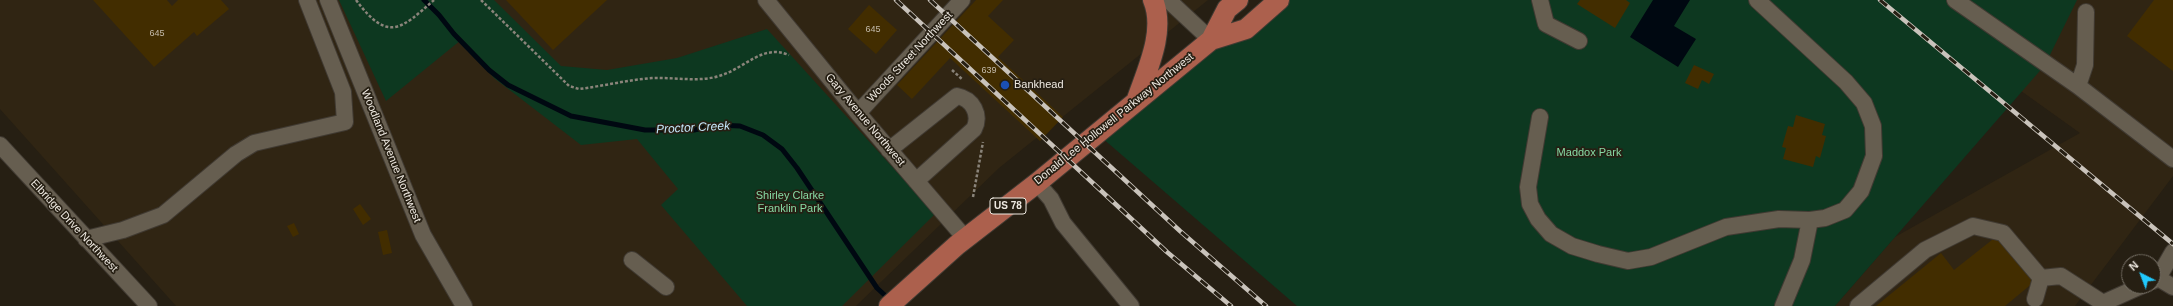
<!DOCTYPE html>
<style>
body{margin:0}
#map{position:relative;width:2173px;height:306px;overflow:hidden;background:#261f13;font-family:Arial,sans-serif}
canvas{display:block}
.north{position:absolute;left:2121px;top:254px;width:40px;height:40px;box-sizing:border-box;background:#261f13;border:1px solid #767066;border-radius:50%;rotate:318deg;font-size:11px;font-weight:700;line-height:16px;text-align:center;color:#efeae2}
.north::after{content:'';display:block;margin:auto;width:14px;height:18px;background:#21c9fd;clip-path:polygon(50% 0,100% 100%,50% 72%,0 100%)}
</style>
<div id="map">
<canvas width="2173" height="306"></canvas>
<div class="north">N</div>
</div>
<script>
const g = document.querySelector('canvas').getContext('2d');
g.lineJoin = 'round';
function paint(path, color) { g.fillStyle = color; g.fill(path, 'evenodd'); }
function trace(path, color, width, dash) { g.strokeStyle = color; g.lineWidth = width; g.lineCap = dash ? 'butt' : 'round'; g.setLineDash(dash || []); g.stroke(path); }
function write(font, color, halo, rows, align = 'center') {
  g.font = font + ' Arial,sans-serif'; g.lineWidth = 3.5; g.setLineDash([]); g.textBaseline = 'middle'; g.strokeStyle = halo; g.fillStyle = color; for (const [text, x, y, turn = 0] of rows) {
    g.save(); g.translate(x, y); g.rotate((+turn || 0) * Math.PI / 180); g.textAlign = isNaN(turn) ? turn : align; if (halo) g.strokeText(text, 0, 0); g.fillText(text, 0, 0); g.restore();
  }
}
const built = new Path2D(`
 M0,0h1208l-209,168 -143,138h-680l-176,-197z
 M2042,0h131v176l-98,130h-240l60,-69 185,-104 -77,-55z`);
const green = new Path2D(`
 M339,0h155l67,66 46,4 70,-12 90,-29 168,185 -93,92h-95l-86,-101 17,-16 -41,-50 -56,6 -87,-67 -33,-38 -75,61z
 M1266,0h811l-32,65 -210,241h-538l-196,-169z`);
const water = new Path2D(`
 M1653,0h37l-16,26 22,13 -18,28 -48,-30z`);
const stream = new Path2D(`
 M424,0l15,15 15,19 35,36 19,15 63,31 74,14h49l23,-5 23,1 23,9 19,14 15,19 80,120 13,12`);
const building = new Path2D(`
 M93,0h74l5,6 6,-6h43l8,9 -32,27 -3,-4 -40,35z
 M506,0h101l-54,50z
 M976,0h27l-15,16 26,24 -16,17 65,60 -23,24 -90,-83 -38,41 -15,-14z
 M1580,0h46l4,3 -15,25 -38,-24z
 M2154,0h19v71l-46,-35z
 M869,5l28,25 -21,24 -28,-25z
 M1694,65l20,9 -5,10 -7,-4 -4,9 -13,-6z
 M1796,115l29,9 -3,11 4,1 -6,22 -4,-2 -3,11 -30,-8 3,-11 -4,-1 6,-21 5,1z
 M360,204l11,15 -8,6 -10,-16z
 M294,223l5,11 -6,3 -6,-11z
 M387,230l5,23 -9,2 -5,-23z
 M1997,236l37,46 -29,24h-129l65,-53 13,17z`);
const path = new Path2D(`
 M356,0c32,43 45,29 78,0
 M481,0l82,80 6,6 10,3c24,-3 49,-9 73,-11 24,-1 48,5 70,-3 24,-8 41,-31 67,-20
 M952,70l11,10
 M973,197l10,-55`);
const minor = new Path2D(`
 M328,0l95,235 41,71
 M766,0l92,113 107,125
 M1168,0l43,40
 M1540,0l6,24 33,17
 M1955,0l123,86 95,73
 M2078,86l7,-21 1,-53
 M858,113l104,-113
 M1540,117l-12,70 2,17 8,15 13,15 21,12 26,8 30,7 23,-4 75,-30 53,-8 31,1 15,-2 20,-8 16,-19 13,-35 -1,-30 -9,-23 -18,-21 -89,-82
 M0,145l149,161
 M889,150l68,-54c16,3 24,19 17,33l-58,52
 M1037,183l14,16 12,24 68,83
 M86,239l37,-9 40,-15 73,-61 18,-11 91,-21 -2,-30 -36,-92
 M632,260l34,27
 M2041,278l20,-2 42,27 38,-17
 M2158,278l15,-26
 M2153,281l5,-3 15,9
 M1783,306l19,-46 8,-40
 M1858,306l67,-56 48,-24 30,7 38,45 -6,21`);
const major = new Path2D(`
 M1211,40l16,-31 11,-9
 M1137,99c10,-29 29,-68 16,-99
 M889,306l68,-61 80,-62 174,-143 35,-11 33,-29`);
const rail = new Path2D(`
 M896,0l271,252 64,54
 M930,0l250,231 86,75
 M1880,0l293,244`);
const markers = [
 [1005,85,5,"#1a4fb4"]
];
const numberNames = [
 ["645",873,30],
 ["645",157,34],
 ["639",989,71]
];
const shields = [
 [1008,206,36]
];
const shieldNames = [
 ["US 78",1008,206]
];
const streetNames = [
 ["Woods Street Northwest",910,57,-47],
 ["Donald Lee Hollowell Parkway Northwest",1114,119,-39],
 ["Gary Avenue Northwest",865,120,50],
 ["Woodland Avenue Northwest",391,156,68],
 ["Elbridge Drive Northwest",74,226,47]
];
const poiNames = [
 ["Bankhead",1014,85]
];
const parkNames = [
 ["Maddox Park",1589,153],
 ["Shirley Clarke",790,196],
 ["Franklin Park",790,209]
];
const waterNames = [
 ["Proctor Creek",693,128,-3]
];
paint(built, '#302513');
paint(green, '#0d3820');
paint(water, '#000811');
trace(stream, '#000811', 5);
paint(building, '#422d00');
trace(minor, '#403a32', 18);
trace(major, '#403a32', 22);
trace(path, '#8a847a', 2.5, [3, 2]);
trace(minor, '#665e50', 16);
trace(major, '#ac604d', 20);
trace(rail, '#c9c3bb', 4.5);
trace(rail, '#261f13', 3, [9]);
for (const [x, y, r, color] of markers) { const dot = new Path2D(); dot.arc(x, y, r, 0, 2 * Math.PI); g.fillStyle = color; g.fill(dot); trace(dot, '#261f13', 1.5); }
write('9px', '#c4bbaa', null, numberNames);
for (const [x, y, w] of shields) { const box = new Path2D(); box.roundRect(x - w / 2, y - 8, w, 16, 3); g.fillStyle = '#261f13'; g.fill(box); trace(box, '#efeae2', 1); }
write('bold 10px', '#efeae2', null, shieldNames);
write('11px', '#efeae2', '#261f13', streetNames);
write('11px', '#efeae2', '#261f13', poiNames, 'left');
write('11px', '#87daa4', '#261f13', parkNames);
write('italic 12px', '#c4e7fa', '#261f13', waterNames);
</script>
